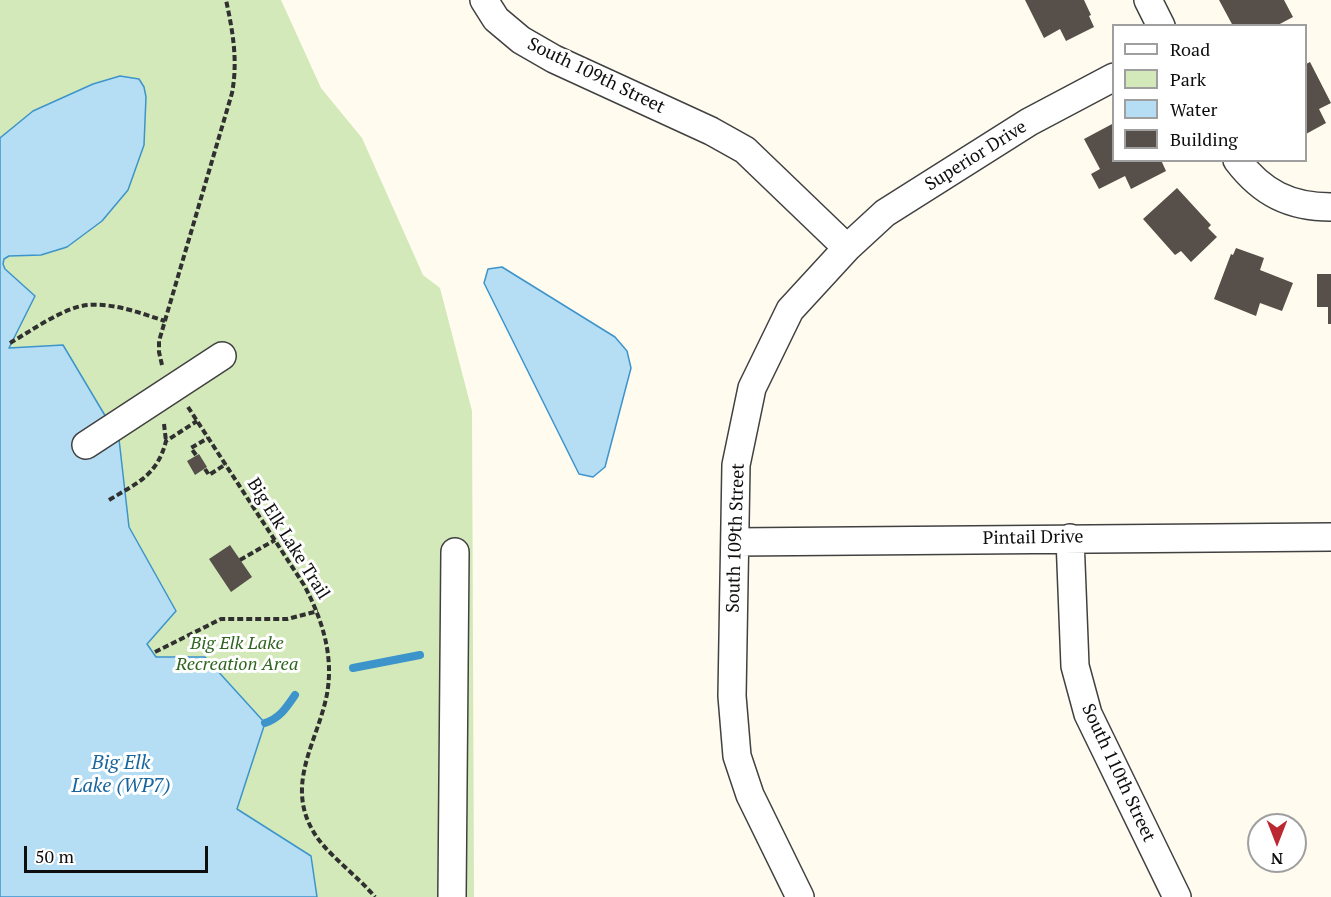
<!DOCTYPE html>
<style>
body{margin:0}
#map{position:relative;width:1331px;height:897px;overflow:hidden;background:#fffbef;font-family:"PT Serif",serif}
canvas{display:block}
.legend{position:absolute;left:1112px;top:24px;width:195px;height:138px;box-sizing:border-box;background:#fff;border:2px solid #9f9f9f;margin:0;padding:8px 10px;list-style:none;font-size:18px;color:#0e0e0e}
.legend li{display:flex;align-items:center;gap:12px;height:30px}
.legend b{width:30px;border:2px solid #9f9f9f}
.north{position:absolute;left:1247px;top:813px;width:60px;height:60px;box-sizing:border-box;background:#fff;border:2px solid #9f9f9f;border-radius:50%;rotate:180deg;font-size:16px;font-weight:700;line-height:24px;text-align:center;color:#0e0e0e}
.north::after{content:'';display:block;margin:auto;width:21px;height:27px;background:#bc2832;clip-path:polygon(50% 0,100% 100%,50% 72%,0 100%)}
.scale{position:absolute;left:24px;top:846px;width:184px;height:27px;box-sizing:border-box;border:3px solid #0e0e0e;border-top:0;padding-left:8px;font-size:18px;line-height:21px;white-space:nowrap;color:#0e0e0e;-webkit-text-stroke:4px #fff;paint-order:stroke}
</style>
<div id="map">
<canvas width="1331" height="897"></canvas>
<ul class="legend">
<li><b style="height:8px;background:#fff"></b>Road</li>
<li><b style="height:16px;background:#d3e9b9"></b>Park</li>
<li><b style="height:16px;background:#b5def5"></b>Water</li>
<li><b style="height:16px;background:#564f4a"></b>Building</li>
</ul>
<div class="north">N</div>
<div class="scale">50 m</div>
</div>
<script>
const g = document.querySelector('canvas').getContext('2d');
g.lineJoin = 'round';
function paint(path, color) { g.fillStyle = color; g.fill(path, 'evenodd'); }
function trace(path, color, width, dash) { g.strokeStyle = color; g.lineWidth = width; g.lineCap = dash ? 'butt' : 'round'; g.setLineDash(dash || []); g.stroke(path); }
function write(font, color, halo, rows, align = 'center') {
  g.font = font + ' "PT Serif",serif'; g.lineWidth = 6; g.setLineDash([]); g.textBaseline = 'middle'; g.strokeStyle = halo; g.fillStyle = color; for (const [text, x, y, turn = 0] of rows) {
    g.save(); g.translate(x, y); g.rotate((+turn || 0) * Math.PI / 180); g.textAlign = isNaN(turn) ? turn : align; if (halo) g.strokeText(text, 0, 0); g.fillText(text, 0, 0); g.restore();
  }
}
const green = new Path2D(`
 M0,0h281l40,88 41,50 61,137 17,13 32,123 2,486h-474z`);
const water = new Path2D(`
 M120,76l19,3 5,8 2,10 -2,48 -16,45 -26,31 -35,26 -26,8 -32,1 -5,3 -1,5 2,5 30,27 -26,52 54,-3 56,94 10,88 47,84 -29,33 9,13h49l60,66 -28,86 74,47 6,41h-317v-759l33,-27 60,-27z
 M502,267l113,70 12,14 4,17 -26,99 -12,10 -14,-3 -95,-191 4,-14z`);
const stream = new Path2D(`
 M353,668l67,-13
 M265,723c15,-5 21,-15 30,-28`);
const building = new Path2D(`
 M1025,0h59l7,15 -2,1 5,11 -28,14 -6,-12 -16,9z
 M1219,0h65l9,17 -17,9h-43z
 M1310,62l21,41 -12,6 7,14 -20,11v-70z
 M1114,123v37h47l5,11 -35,18 -6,-13 -26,13 -8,-15 9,-5 -16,-30z
 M1177,188l34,37 -3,3 9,9 -26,25 -10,-11 -6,4 -32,-36z
 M1236,248l28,10 -4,12 33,13 -11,28 -22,-8 -4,13 -42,-17 17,-45 2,1z
 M1317,274h14v50h-3v-17h-11z
 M199,454l8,13 -12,8 -8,-14z
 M230,545l22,32 -21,15 -22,-33z`);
const path = new Path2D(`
 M10,343c21,-12 54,-36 78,-38 27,-2 52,8 77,16
 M162,365l-3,-13v-11l73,-248c6,-32 1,-61 -6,-93
 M188,407l116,178c18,34 30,70 23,109 -9,47 -42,89 -14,137 12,22 45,45 62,66
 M164,424l2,17
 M196,455l-5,-7 17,-10
 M205,469l4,6 17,-11
 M109,500c28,-17 48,-24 57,-59l31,-20
 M240,560l35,-20
 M155,652l66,-33h66l31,-8`);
const minor = new Path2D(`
 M484,0l12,19 25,21 33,19 157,72 34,19 102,98
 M1148,0l13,26
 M1237,160c25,33 53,47 94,47
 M86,445l136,-89
 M1070,538l5,128 13,48 89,183
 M735,542l596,-5
 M452,897l3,-345
 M800,897l-50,-102 -13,-39 -5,-60 4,-231 16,-77 38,-78 57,-62 38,-35 144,-91 85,-45`);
const streetNames = [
 ["South 109th Street",596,76,26],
 ["Superior Drive",976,156,-32],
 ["South 109th Street",736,538,-88],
 ["Pintail Drive",1033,538,-1],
 ["Big Elk Lake Trail",288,539,58],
 ["South 110th Street",1118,773,65]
];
const parkNames = [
 ["Big Elk Lake",237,644],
 ["Recreation Area",237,665]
];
const waterNames = [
 ["Big Elk",121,763],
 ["Lake (WP7)",121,786]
];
paint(green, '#d3e9b9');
paint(water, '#b5def5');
trace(water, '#3d94cb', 1.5);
trace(stream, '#3d94cb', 8);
paint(building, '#564f4a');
trace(minor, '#414141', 30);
trace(path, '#303030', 4, [6, 3]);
trace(minor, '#fff', 27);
write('18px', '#0e0e0e', '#fff', streetNames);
write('italic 18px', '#2f651f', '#fff', parkNames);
write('italic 20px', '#19669e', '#fff', waterNames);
</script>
